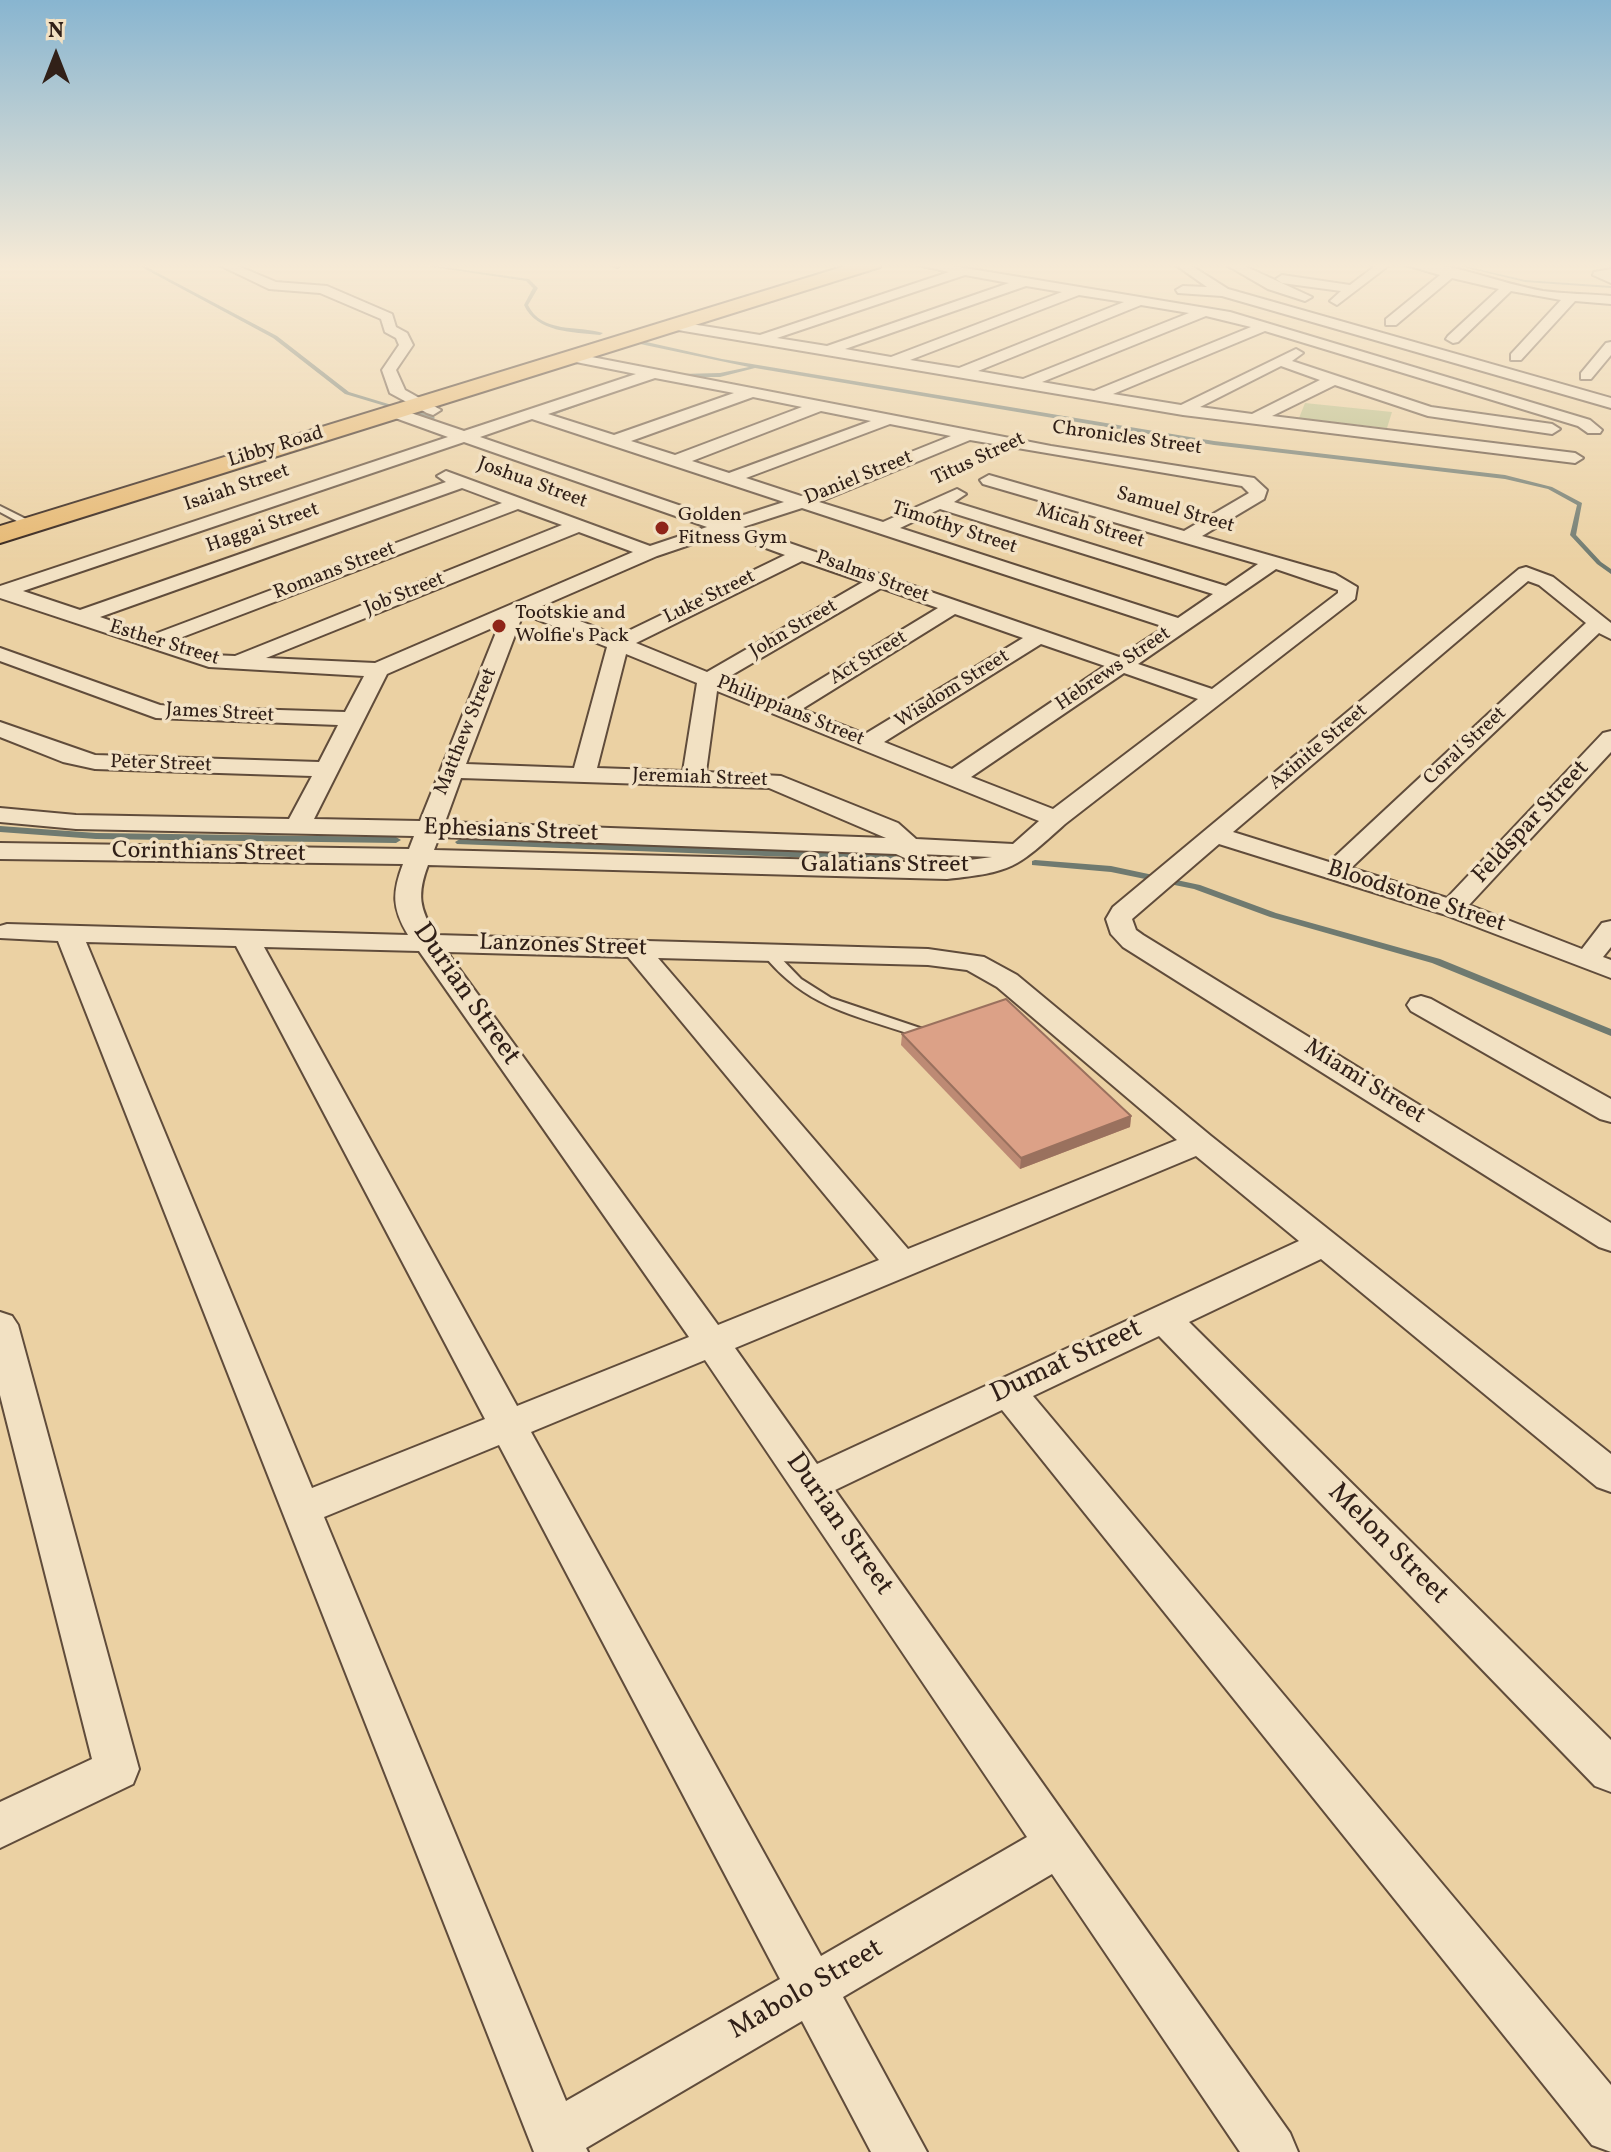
<!DOCTYPE html>
<style>
body{margin:0}
#map{position:relative;width:1611px;height:2152px;overflow:hidden;background:#ebd1a3;font-family:Vollkorn,serif}
canvas{display:block}
.north{position:absolute;left:16px;top:16px;width:80px;height:80px;-webkit-text-stroke:6px #f2e1c3;paint-order:stroke;rotate:0deg;font-size:22px;font-weight:700;line-height:32px;text-align:center;color:#312018}
.north::after{content:'';display:block;margin:auto;width:28px;height:36px;background:#312018;clip-path:polygon(50% 0,100% 100%,50% 72%,0 100%)}
</style>
<div id="map">
<canvas width="1611" height="2152"></canvas>
<div class="north">N</div>
</div>
<script>
const g = document.querySelector('canvas').getContext('2d');
g.lineJoin = 'round';
function paint(path, color) { g.fillStyle = color; g.fill(path, 'evenodd'); }
function trace(path, color, width, dash) { g.strokeStyle = color; g.lineWidth = width; g.lineCap = dash ? 'butt' : 'round'; g.setLineDash(dash || []); g.stroke(path); }
function write(font, color, halo, rows, align = 'center') {
  g.font = font + ' Vollkorn,serif'; g.lineWidth = 7; g.setLineDash([]); g.textBaseline = 'middle'; g.strokeStyle = halo; g.fillStyle = color; for (const [text, x, y, turn = 0] of rows) {
    g.save(); g.translate(x, y); g.rotate((+turn || 0) * Math.PI / 180); g.textAlign = isNaN(turn) ? turn : align; if (halo) g.strokeText(text, 0, 0); g.fillText(text, 0, 0); g.restore();
  }
}
const green = new Path2D(`
 M1305,403l87,9 -5,16 -88,-10z`);
const stream = new Path2D(`
 M134,263h5l138,73 72,56 46,14 -3,2 -47,-14 -72,-56z
 M406,263h9l114,16 9,9 -10,17c14,29 50,20 75,28l-3,2c-27,-3 -63,-2 -76,-30l9,-17 -7,-7z
 M1446,263h6l73,17 86,6v2l-86,-6z
 M642,341l80,18 492,82 291,34 47,12 30,16 -6,32 25,27 10,7v5l-14,-10 -27,-29 7,-30 -29,-16 -43,-10 -291,-34 -459,-77 -35,9h-38l-2,-3 40,-1 29,-6 -109,-23z
 M619,388l5,1 -79,29 -5,-1z
 M418,411l16,6 1,1 -3,2 -16,-6 -1,-1z
 M0,826l96,7 300,4 5,3 -5,3 -300,-4 -96,-7z
 M460,839l434,16 5,3 -5,3 -437,-17 -2,-2z
 M1035,860l76,6 89,19 76,28 164,46 171,70v7l-179,-73 -162,-46 -76,-28 -83,-17 -79,-7v-4z`);
const lane = new Path2D(`
 M0,506l34,17 1,2 -7,2 -28,-15z
 M768,949l5,1 28,29 30,19 92,31 2,3 -7,4 -5,-1c-62,-21 -108,-28 -151,-82z`);
const street = new Path2D(`
 M215,263h16l45,19 51,4 65,28 4,13 11,6 6,12 -17,25 9,20 36,20 -8,5 -6,-2 -37,-20 -8,-23 17,-25 -3,-7 -11,-6 -4,-13 -61,-26 -51,-4z
 M610,263h13l-6,4z
 M909,263h26l295,49 360,108 12,10 -2,3h-12l-10,-7 -313,-95 -152,63 68,11 115,-56 7,4 -11,8 139,46 121,17 8,5 -8,5 -124,-18 -93,-31 -63,31 303,37 8,5 -8,5 -392,-48 -511,-86 -7,-4 7,-4 88,14 189,-63zM965,275l44,8 -182,63 -50,-8zM1026,286l36,6 -171,65 -46,-8zM1079,295l45,7 -165,66 -49,-8zM1141,305l48,8 -166,66 -45,-8zM1206,316l45,11 -157,64 -52,-9zM1281,366l39,14 -68,34 -52,-7z
 M1173,263h14l41,26 383,109v10l-389,-112 -44,-3 -2,-3 7,-4 24,1z
 M1223,263h15l74,34 -7,4 -37,-12z
 M1379,263h13l-55,42 -7,-4 11,-10 -59,-8 -6,-4 6,-4 68,10z
 M1399,263c48,-4 96,20 144,28 22,3 46,3 68,5v8l-36,-3 -54,59h-10v-6l50,-54 -50,-9 -53,51 -5,1 -7,-4 2,-3 51,-47 -47,-11 -56,47h-10v-6l54,-44z
 M1611,269v14l-18,-8 1,-3z
 M1611,342v13l-20,24h-10v-6l25,-30z
 M571,353l480,93 203,32 13,12 -3,9 -62,37 133,38 22,13 -2,12 -290,225c-49,44 -52,48 -118,55l-519,-14c-11,29 -9,44 8,70l492,14 56,8 33,18 194,161 400,318v38l-14,-5 -276,-228 -132,63 422,418v52l-16,-6 -436,-450 -126,60 578,689v67l-19,-7 -590,-735 -167,80 455,643 8,19h-58l-188,-278 -209,123 84,155h-56l-69,-131 -216,127 2,4h-54l-476,-1211 -58,-3v-12l7,-2 401,11c-16,-27 -16,-42 -5,-71l-403,-5v-16l409,6 5,-13 -338,-7 -76,-7v-14l76,7 213,4 23,-43 -217,-7 -32,-7 -63,-25v-15l95,33 224,7 19,-37 -182,-7 -156,-57v-13l160,57 21,2 164,5 19,-36 -155,-9 -209,-69v-12l448,-149 -61,-22v-6h12l65,22 172,-57 -70,-14 -2,-3zM655,378l79,15 -120,42 -66,-21zM753,397l49,10 -127,48 -44,-14zM821,411l50,10 -142,52 -37,-12zM532,419l252,83 -59,19 -245,-84zM890,424l61,12 -150,60 -55,-18zM970,440l272,46 7,7 -65,38 -195,-56 -9,5 3,4 275,80 -32,22 -272,-84 12,-8 -9,-5 -74,33 -64,-20zM464,442l243,85 -57,19 -204,-75 -9,5 9,6 -366,128 -57,-19zM462,488l40,15 -350,132 -52,-18zM802,508l363,119 -46,30 -376,-130zM518,509l44,16 -327,131 -24,-1 -39,-14zM940,509l273,85 -35,24 -278,-90zM579,532l54,20 -258,111 -109,-5zM725,533l60,22 -167,81 -76,-30 115,-50zM802,561l61,21 -156,90 -71,-29zM1276,569l62,21v3l-126,96 -74,-25zM881,588l57,20 -155,94 -58,-23zM523,614l84,33 -33,121 -108,-4zM955,614l68,24 -158,96 -63,-25zM499,625l-79,196 -106,-2 73,-145zM1041,644l64,22 -153,103 -68,-27zM626,654l71,29 -14,88 -86,-3zM1124,673l74,26 -145,110 -82,-32zM717,691l322,130 -26,23 -97,-5 -18,-16 -117,-47 -75,-4zM461,778l308,10 117,50 -441,-16zM439,837l457,17 11,5 10,-5 75,3 -45,6 -513,-13zM86,942l150,4 249,473 -173,69zM264,947l155,4 270,386 -172,69zM447,952l181,5 251,303 -161,65zM658,958l270,7 39,5 30,17 180,153 -269,109zM1196,1156l103,85 -482,223 -82,-116zM705,1360l322,477 -206,119 -290,-524zM499,1445l281,534 -214,122 -242,-584z
 M1526,567l27,10 58,46v16l-12,-6 -248,235 96,30 156,-165 8,-2v21l-142,153 113,44 20,-26 9,-2v26l-8,10 8,3v18l-168,-64 -224,-70 -87,75 4,11 7,5 468,288v28l-12,-4 -476,-300 -12,-13 -5,-15 7,-12 406,-338zM1528,581l11,4 47,38 -257,239 -96,-30z
 M1421,996l10,3 180,100v23l-11,-3 -189,-108 -4,-6 4,-6z
 M0,1312l12,4 6,9 121,444 -6,15 -133,64v-46l92,-43 -92,-364z`);
const primary = new Path2D(`
 M855,263h27l-2,4 -880,276v-17z`);
const wall = new Path2D(`
 M902,1034l229,82 -1,11 -110,42 -119,-124z`);
const shadedWall = new Path2D(`
 M1131,1116l-1,11 -110,42 1,-11z`);
const building = new Path2D(`
 M1006,999l125,117 -110,42 -119,-124z`);
const markers = [
 [662,528,8,"#8f2418"],
 [499,626,8,"#8f2418"]
];
const farStreetnames = [
 ["Chronicles Street",1127,439,8],
 ["Libby Road",276,448,-17],
 ["Titus Street",979,460,-25],
 ["Daniel Street",859,479,-22],
 ["Joshua Street",532,484,20],
 ["Isaiah Street",237,489,-19],
 ["Samuel Street",1175,511,16],
 ["Micah Street",1090,527,17],
 ["Haggai Street",263,529,-19],
 ["Timothy Street",954,529,18],
 ["Romans Street",335,572,-21],
 ["Psalms Street",872,578,20],
 ["Job Street",405,595,-22],
 ["Luke Street",710,598,-26],
 ["John Street",794,630,-30],
 ["Esther Street",164,644,17],
 ["Act Street",869,659,-31],
 ["Hebrews Street",1114,670,-34],
 ["Wisdom Street",953,690,-32],
 ["Philippians Street",790,712,22],
 ["James Street",220,714,3],
 ["Matthew Street",467,732,-68],
 ["Coral Street",1466,747,-43],
 ["Axinite Street",1319,748,-40],
 ["Peter Street",161,765,2],
 ["Jeremiah Street",700,779,2]
];
const farPoinames = [
 ["Golden",678,516],
 ["Fitness Gym",678,539],
 ["Tootskie and",515,614],
 ["Wolfie's Pack",515,637]
];
const streetNames = [
 ["Feldspar Street",1532,823,-47],
 ["Ephesians Street",511,832,2],
 ["Corinthians Street",209,854,1],
 ["Galatians Street",885,867],
 ["Bloodstone Street",1416,898,18],
 ["Lanzones Street",563,947,2],
 ["Miami Street",1364,1083,32]
];
const nearStreetnames = [
 ["Durian Street",465,995,55],
 ["Dumat Street",1067,1363,-25],
 ["Durian Street",838,1525,55],
 ["Melon Street",1387,1545,45],
 ["Mabolo Street",807,1991,-30]
];
paint(green, '#b7bc86');
paint(stream, '#6f7a70');
trace(lane, '#604c3b', 4);
trace(street, '#604c3b', 4);
trace(primary, '#312018', 4);
paint(lane, '#f2e1c3');
paint(street, '#f2e1c3');
paint(primary, '#e6b872');
paint(wall, '#bd8a74');
paint(shadedWall, '#9a715e');
paint(building, '#dca187');
trace(building, '#9a715e', 2);
const sky = g.createLinearGradient(0, 0, 0, 564);
sky.addColorStop(0, '#88b5d0');
sky.addColorStop(0.47, '#f6ead6');
sky.addColorStop(1, '#f6ead600');
g.fillStyle = sky;
g.fillRect(0, 0, 1611, 564);
for (const [x, y, r, color] of markers) { const dot = new Path2D(); dot.arc(x, y, r, 0, 2 * Math.PI); g.fillStyle = color; g.fill(dot); trace(dot, '#f2e1c3', 3); }
write('20px', '#312018', '#f2e1c3', farStreetnames);
write('20px', '#312018', '#f2e1c3', farPoinames, 'left');
write('24px', '#312018', '#f2e1c3', streetNames);
write('28px', '#312018', '#f2e1c3', nearStreetnames);
</script>
